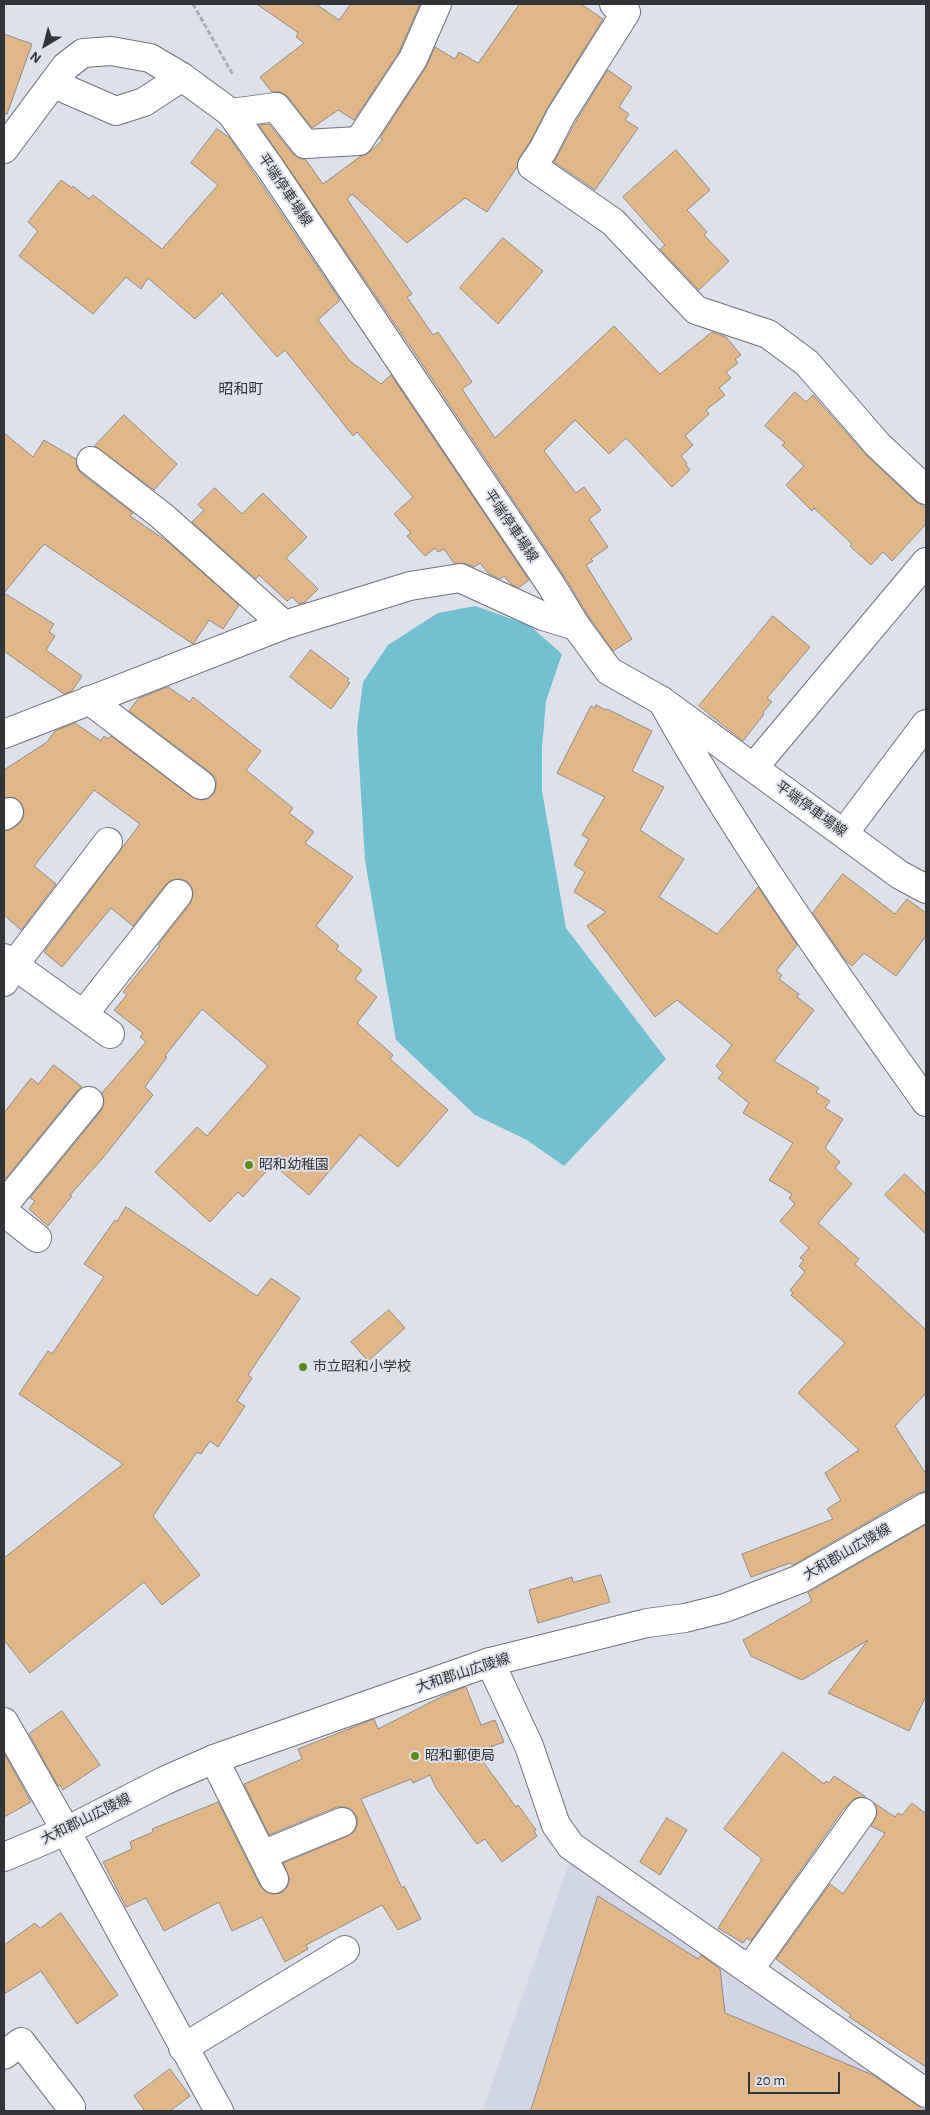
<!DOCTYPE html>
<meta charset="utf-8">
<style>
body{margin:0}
#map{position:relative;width:930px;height:2115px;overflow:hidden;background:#dde1ea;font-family:"Alegreya Sans",sans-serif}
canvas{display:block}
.frame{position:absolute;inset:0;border:5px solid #323437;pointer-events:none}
.north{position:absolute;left:20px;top:20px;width:50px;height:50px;-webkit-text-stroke:4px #dde1ea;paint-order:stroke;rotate:217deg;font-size:14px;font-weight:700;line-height:20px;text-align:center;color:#323437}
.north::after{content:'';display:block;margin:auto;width:18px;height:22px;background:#323437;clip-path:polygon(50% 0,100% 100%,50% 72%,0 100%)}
.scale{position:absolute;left:748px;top:2072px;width:92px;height:22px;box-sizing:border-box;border:2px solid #323437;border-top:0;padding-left:6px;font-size:15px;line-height:18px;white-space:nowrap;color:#323437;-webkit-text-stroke:4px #dde1ea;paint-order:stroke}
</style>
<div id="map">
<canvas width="930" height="2115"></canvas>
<div class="frame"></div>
<div class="north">N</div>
<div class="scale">20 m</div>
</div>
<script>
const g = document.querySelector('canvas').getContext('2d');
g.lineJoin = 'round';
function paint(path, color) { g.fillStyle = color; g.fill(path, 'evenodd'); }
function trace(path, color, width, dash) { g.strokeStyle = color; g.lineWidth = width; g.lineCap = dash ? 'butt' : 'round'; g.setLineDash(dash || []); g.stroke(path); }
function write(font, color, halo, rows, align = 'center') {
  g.font = font + ' "Alegreya Sans","Noto Sans JP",sans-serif'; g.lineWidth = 4; g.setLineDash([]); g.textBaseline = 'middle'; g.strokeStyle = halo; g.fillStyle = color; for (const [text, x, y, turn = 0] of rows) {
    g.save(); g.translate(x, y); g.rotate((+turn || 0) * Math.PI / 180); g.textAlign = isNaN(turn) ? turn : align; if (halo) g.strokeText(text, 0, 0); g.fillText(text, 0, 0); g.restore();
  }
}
const built = new Path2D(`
 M572,1855l354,246v10h-444z`);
const water = new Path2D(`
 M475,606l54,19 33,29 -16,47 -4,47v43l24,137 100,131 -102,107 -37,-26 -52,-25 -79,-75 -31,-180 -8,-131 6,-47 25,-37 50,-32z`);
const building = new Path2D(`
 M257,4h59l23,16 12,-16h69l-21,48 -45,68 -16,-10 -26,18 -24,-31 -7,-5h-9l-12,-15 44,-34 -8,-6 2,-4z
 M520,4h61l22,15 -55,88 -18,35 -11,16 -2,9 -30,45 -22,-14 -58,45 -55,-49 -5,5 65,95 -5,3 26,38 5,-3 34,50 -10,7 33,49 119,-112 46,48 52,-42 14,5 15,18 -6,4 3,4 -12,9 5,6 -12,10 6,7 -19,15 3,4 -24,22 8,9 -12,11 6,7 -1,2 4,5 -18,17 -46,-49 -17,16 -34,-34 -31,31 32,42 8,-6 17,23 -12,9 19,28 -17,12 2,2 -7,4 46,74 -19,12 -26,-37 -23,-38 -152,-227 -153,-224 10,-1 24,30 6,4 7,2 17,24 38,-28 6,-2 16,-14 -3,-2 46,-71 9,-20 20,12 4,-7 19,11z
 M4,34l28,10 -25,70h-3z
 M608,70l24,17 -13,20 10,7 -4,6 13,8 -43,62 -41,-28 21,-39z
 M217,129l13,9 110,162 -22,20 32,41 31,23 10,-9 138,205 -11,8 -7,-4 -7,-8 -4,3 -12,-6 -8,-10 -6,4 -8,-3 -12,-1 -10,-14 -6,3 -3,-4 -10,8 -18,-20 4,-3 -17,-19 19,-17 -56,-65 -4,4 -68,-86 -8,7 -55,-64 -27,26 -47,-41 -7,11 -15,-12 -33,37 -74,-58 19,-25 -10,-9 33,-42 11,8 1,-2 16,13 4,-4 69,54 56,-64 -27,-22z
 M676,150l34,40 -23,20 20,22 -3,3 25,26 -30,29 -39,-41 5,-4 -42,-48z
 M503,238l40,33 -45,53 -38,-36z
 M795,392l11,10 7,-7 54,61 48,45 11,7v16l-34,37 -9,-9 -12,13 -21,-19 2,-2 -38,-36 -2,3 -26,-26 18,-19 -22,-21 3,-2 -20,-17z
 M124,415l53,49 -23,26 -59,-44z
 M4,433l29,24 11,-17 32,19 1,8 4,6 52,40 -3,3 38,26 71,63 -16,24 -14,-9 -16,24 -149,-100 -40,49 50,31 -5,8 6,4 -9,14 36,26 -10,15 -8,3 -60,-43z
 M215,488l27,26 21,-21 44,44 -21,21 32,31 -13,13 -6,2 -7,-7 -5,4 -28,-26 -3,4 -64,-57 12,-12 -6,-5z
 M773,616l37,31 -43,51 5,4 -9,10 1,2 -21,27 -44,-35z
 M311,650l38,29 -2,2 3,2 -19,26 -41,-32z
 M168,687l22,15 3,-5 68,54 -15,19 47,38 -4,5 25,19 -9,11 48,34 -37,49 23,20 -3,3 26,21 -7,9 22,18 -20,26 36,32 -3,4 58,51 -50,57 -38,-32 -51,60 -36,-31 -30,33 -5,-5 -28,30 -55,-50 42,-45 10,9 61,-70 -66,-57 -37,47 2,1 -22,30 8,8 -51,64 -32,36 2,1 -24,30 -19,-17 6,-8 -5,-3 71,-87 3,-8 -2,-10 44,-51 -6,-5 3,-4 -29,-23 13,-15 -4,-3 37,-46 -2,-1 32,-41 3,-8 -1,-8 -5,-7 -7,-2 -8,1 -6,4 -33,42 -22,-18 -49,59 -18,-15 96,-128 -46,-34 -60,76 22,18 -35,46 -17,-15v-84l9,-3 6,-4 4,-6 1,-8 -3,-7 -6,-5h-11v-28l43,-28 8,-11 20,-8 26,18 3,-5 4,3 3,-3 81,61 8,3 7,-1 7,-5 2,-8v-7l-5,-6 -82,-62 9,-12z
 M596,705l10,5 1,-1 45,22 -20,40 32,16 -24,43 44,29 -25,38 58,37 41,-47 39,58 -21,26 6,4 -3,4 20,15 -2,3 17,13 -40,51 45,27 -3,4 14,9 -5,7 18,11 -18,29 15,14 -5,6 17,16 -34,39 41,36 -4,5 71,66v63l-31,33 31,48v17l-8,2 -125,72 -3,-2 -39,14 -9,-23 91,-35 -6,-10 14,-9 -16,-27 34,-23 -61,-57 47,-50 -54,-48 2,-2 -3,-3 15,-18 -6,-6 5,-6 -4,-2 9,-10 -29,-27 15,-17 -6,-6 3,-4 -23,-14 24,-37 -50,-30 6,-10 -31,-25 5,-5 -7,-7 16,-21 -55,-45 -22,17 -68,-91 19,-14 -32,-20 11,-20 -11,-7 15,-26 -7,-4 23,-38 -48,-24 34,-67 4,2z
 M843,874l52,40 12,-15 19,14v23l-30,40 -32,-23 -12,13 -6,-5 -33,-48z
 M54,1065l28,22 -5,4 -71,87 -2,-1v-64l27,-35 7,6z
 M905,1174l21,20v40l-41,-39z
 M126,1207l131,89 14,-18 29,20 -52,77 4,3 -15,23 8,5 -27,41 -8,-6 -9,13 -4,-2 -44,64 47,59 -38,30 -18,-23 -114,91 -26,-33v-82l119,-94 -104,-70 29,-43 4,3 52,-77 -20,-13 31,-44 2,1z
 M389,1310l16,18 -37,33 -17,-19z
 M926,1525v171l-17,35 -81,-38 40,-53 -66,40 -51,-24 -8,-16 69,-39 -4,-8z
 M601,1575l9,27 -72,21 -9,-33 43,-13 1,5z
 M466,1687l15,38 14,-5 9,22 -28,10 40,55 2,-2 18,25 -2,1 3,5 -35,26 -17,-23 -8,5 -41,-56 -6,-13 -17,8 -2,-4 -50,20 41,89 2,-2 17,33 -23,11 -16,-25 -76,40 2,4 -23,13 -23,-45 -30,14 -13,-29 -55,29 -18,-33 -20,9 -23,-45 29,-13 -2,-7 23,-10 -1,-3 66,-27 42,84 6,6 7,2 8,-1 6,-6 3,-7 -7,-17 65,-27 7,-5 2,-6v-8l-6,-8 -6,-2h-8l-68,28 -25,-51 58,-25 -4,-10 76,-30 4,10 63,-32z
 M62,1711l38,54 -37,25 -3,-5 -2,1 -29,-52z
 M783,1752l41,32 2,-3 3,2 5,-7 32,21 -11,1 -12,12 -92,131 -4,-3 -4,5 -25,-15 44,-69 -38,-30z
 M4,1753l27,49 -27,15z
 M874,1803l21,14 3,-4 4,2 10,-12 14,11v253l-77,-50 2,-2 -75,-56 54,-75 13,10 42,-61 -14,-7 6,-12z
 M667,1818l20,12 -27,45 -20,-13z
 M598,1896l100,63 3,-4 19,14 5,44 148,62 53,36h-395z
 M61,1913l57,82 -41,29 -36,-53 -37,23v-49l31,-22 5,5z
 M170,2069l20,27 -20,15h-25l-11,-15z`);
const path = new Path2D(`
 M193,4l40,71`);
const minor = new Path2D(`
 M614,4l12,8 -65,103 -18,35 -11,16 81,56 83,88 72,24 39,29 71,82 48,45
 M231,113l45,-6 29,37 54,-3 54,-82 24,-55
 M4,149l62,-83 17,-13 28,-2 39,7 32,19 -38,25 -28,9 -62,-27
 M91,461l71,55 122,109
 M89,700l112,85
 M662,701c78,140 172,271 264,401
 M4,734l280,-109 126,-39 50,-8 83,38 33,10
 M754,767l172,-205
 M4,816l5,-4
 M844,833l82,-109
 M4,958l106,76
 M4,982l10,-17 94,-123
 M83,1015l95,-121
 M4,1205l85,-104
 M4,1212l33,26
 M490,1662l39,84 27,79 15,21 355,247
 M4,1722l62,109 153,280
 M214,1759l60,120
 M262,1855l80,-33
 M749,1970l113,-158
 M183,2048l162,-98
 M4,2055l17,-13 50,65v4`);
const secondary = new Path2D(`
 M182,77l49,36 40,56 280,416 25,41 33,45 53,30 238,174 26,14
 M4,1857l62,-26 100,-51 48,-21 276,-97 157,-39 38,-5 40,-10 75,-29 126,-72`);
const markers = [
 [249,1165,5,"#5c8a1d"],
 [303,1367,5,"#5c8a1d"],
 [415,1756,5,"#5c8a1d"]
];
const streetNames = [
 ["平端停車場線",285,190,56],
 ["平端停車場線",511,526,56],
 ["平端停車場線",811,809,36],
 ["大和郡山広陵線",847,1552,-30],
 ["大和郡山広陵線",463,1673,-18],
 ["大和郡山広陵線",86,1819,-26]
];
const poiNames = [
 ["昭和幼稚園",259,1165],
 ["市立昭和小学校",313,1367],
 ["昭和郵便局",425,1756]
];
const neighbourhoodNames = [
 ["昭和町",241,389]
];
paint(built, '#d1d6e6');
paint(water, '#73c0d2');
paint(building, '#e2b687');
trace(building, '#928b85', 1);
trace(minor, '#6e7179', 30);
trace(secondary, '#6e7179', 30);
trace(path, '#a9acb3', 3, [5, 2.5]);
trace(minor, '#fff', 28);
trace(secondary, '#fff', 28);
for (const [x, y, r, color] of markers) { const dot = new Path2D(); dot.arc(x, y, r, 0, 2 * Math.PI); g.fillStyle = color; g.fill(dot); trace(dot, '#dde1ea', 2); }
write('14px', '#323437', '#dde1ea', streetNames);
write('14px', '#323437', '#dde1ea', poiNames, 'left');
write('15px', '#323437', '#dde1ea', neighbourhoodNames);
</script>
